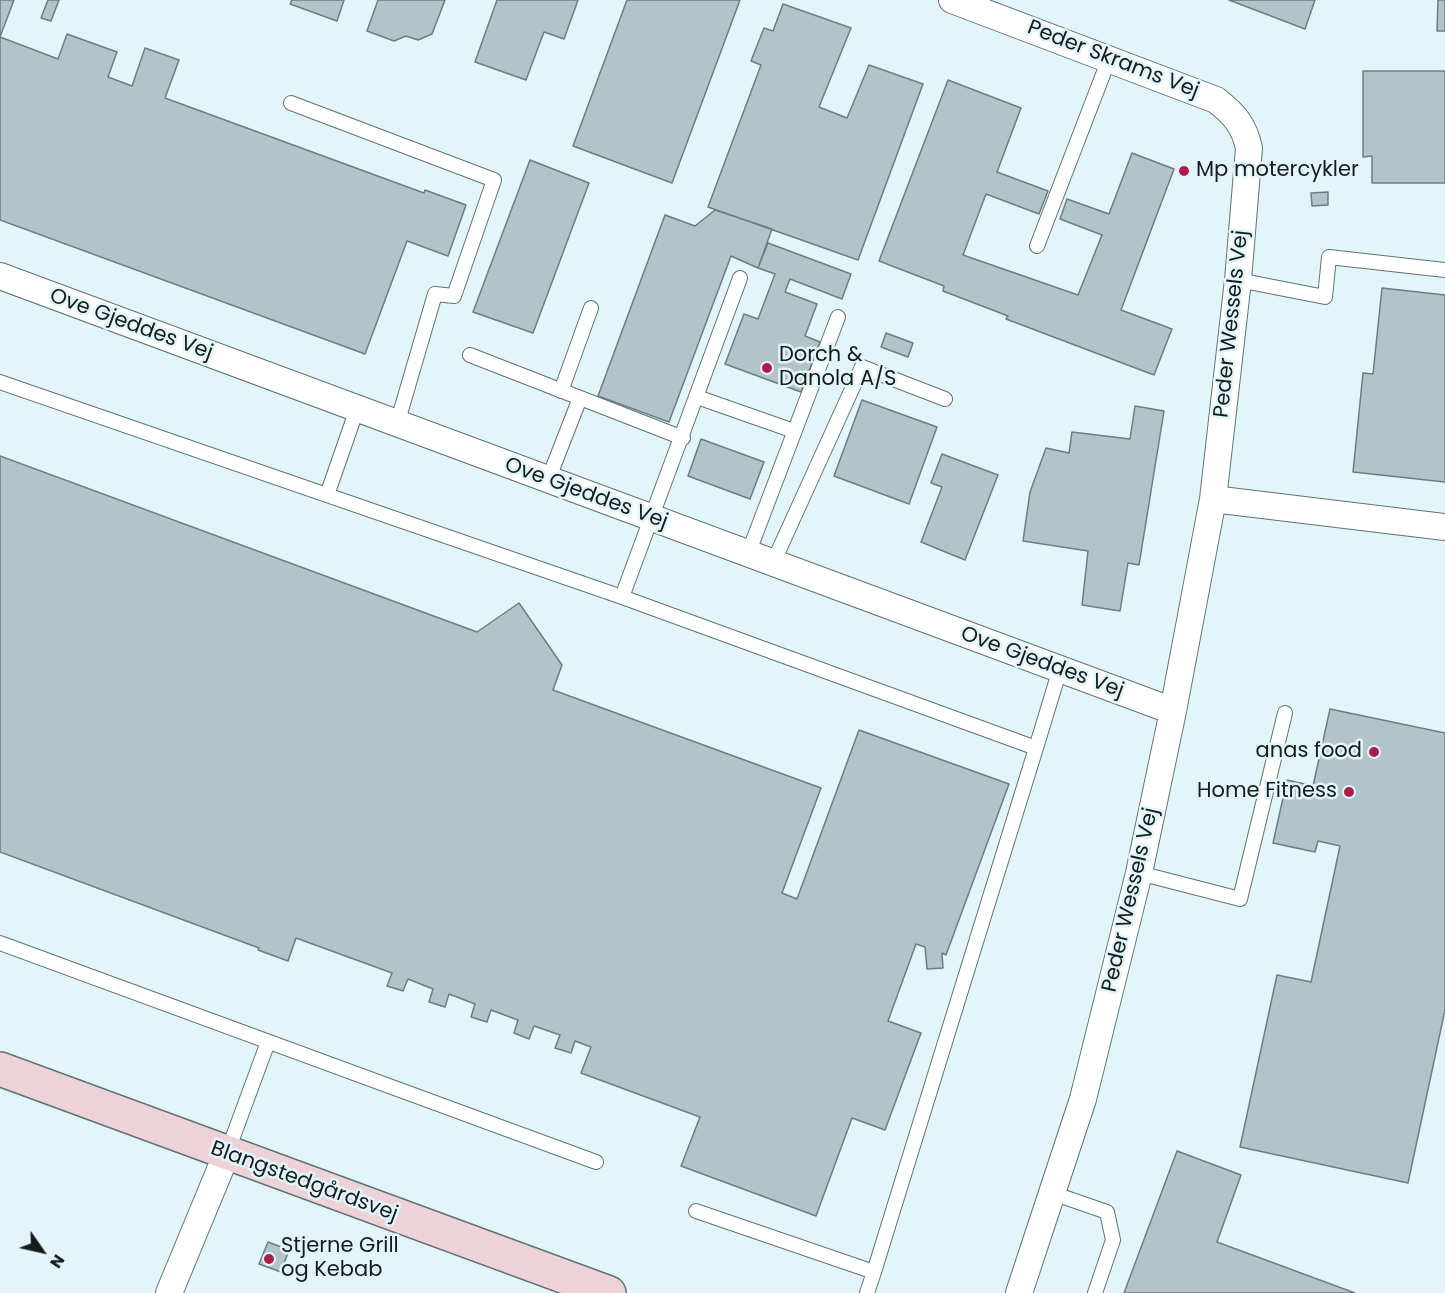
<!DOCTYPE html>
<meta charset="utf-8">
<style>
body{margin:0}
#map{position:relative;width:1445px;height:1293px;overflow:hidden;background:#e2f5fb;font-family:Poppins,sans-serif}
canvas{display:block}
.north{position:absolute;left:12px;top:1221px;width:60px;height:60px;-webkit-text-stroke:4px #e2f5fb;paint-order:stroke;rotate:124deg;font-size:16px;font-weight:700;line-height:24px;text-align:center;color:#151c1e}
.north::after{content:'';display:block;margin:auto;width:21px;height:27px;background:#151c1e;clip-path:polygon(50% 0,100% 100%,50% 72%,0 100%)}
</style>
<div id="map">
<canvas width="1445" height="1293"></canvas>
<div class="north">N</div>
</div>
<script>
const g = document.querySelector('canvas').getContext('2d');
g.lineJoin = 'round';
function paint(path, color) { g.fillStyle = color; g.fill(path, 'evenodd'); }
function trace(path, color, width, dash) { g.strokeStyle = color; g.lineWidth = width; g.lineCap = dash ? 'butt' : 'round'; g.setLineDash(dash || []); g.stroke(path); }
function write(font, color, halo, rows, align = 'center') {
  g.font = font + ' Poppins,sans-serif'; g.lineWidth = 5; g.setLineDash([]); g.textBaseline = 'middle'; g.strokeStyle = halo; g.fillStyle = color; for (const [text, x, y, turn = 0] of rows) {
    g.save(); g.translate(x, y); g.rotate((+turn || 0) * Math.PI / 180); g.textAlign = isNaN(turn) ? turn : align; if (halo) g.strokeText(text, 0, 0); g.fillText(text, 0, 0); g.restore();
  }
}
const building = new Path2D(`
 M0,0h14l-14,37 58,22 9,-25 50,18 -9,25 24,9 13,-38 34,12 -14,38 259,95 1,-3 41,15 -18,51 -41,-15 -42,113 -365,-134z
 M48,0h11l-8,21 -10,-3z
 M292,0h52l-7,21 -47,-17z
 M378,0h67l-13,34 -14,6 -12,-4 -12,5 -27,-10z
 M497,0h81l-14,39 -20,-7 -18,48 -51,-18z
 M627,0h113l-68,183 -99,-37z
 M1229,0h86l-10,29z
 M1438,0h7v31h-8z
 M783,4l68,24 -32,79 28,11 22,-53 54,19 -65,176 -150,-53 53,-142 -10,-4 13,-33 9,3z
 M1363,71h82v112h-73v-27l-9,1z
 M948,80l73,28 -24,64 51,19 -9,23 -53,-20 -23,61 115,40 24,-60 -42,-16 7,-20 42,15 23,-61 42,16 -53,141 51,19 -18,46 -148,-56 2,-3 -65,-25 1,-5 -65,-25z
 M530,160l59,23 -56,150 -60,-21z
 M1328,192v13l-16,1 -1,-13z
 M715,210l57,19 -14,39 -27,-12 -62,166 -71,-26 67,-181 30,11z
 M768,243l83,31 -9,25 -52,-20 -5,13 32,12 -12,32 15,6 -19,50 -76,-28 19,-50 14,5 17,-45 -17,-6z
 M1382,288l63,7v187l-92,-10 10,-99 10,1z
 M886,333l27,10 -5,14 -27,-10z
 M862,400l75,27 -28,77 -75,-28z
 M1135,406l29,5 -25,154 -11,-2 -8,48 -38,-6 6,-54 -65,-10 7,-49 16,-44 23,5 3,-21 58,7z
 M701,439l63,23 -14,37 -62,-23z
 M942,454l56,21 -33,85 -44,-18 21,-55 -11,-4z
 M0,456l477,176 42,-29 43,62 -9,25 268,98 -39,105 15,6 62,-169 150,54 -63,171 -4,-2 1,15 -16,1 -2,-22 -9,-3 -28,77 33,12 -36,97 -33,-12 -36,98 -135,-50 19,-49 -119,-44 10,-26 -16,-6 -4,12 -16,-5 5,-13 -26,-9 -5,13 -15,-6 4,-13 -27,-10 -4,12 -16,-5 4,-13 -26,-10 -4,13 -16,-5 4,-13 -25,-10 -5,12 -16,-5 5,-13 -96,-35 -8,23 -30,-11 1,-2 -259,-96z
 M1330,709l115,24v277l-37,173 -168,-36 37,-172 34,7 29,-136 -22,-5 -3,11 -42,-9 14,-63 26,6z
 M1177,1151l64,24 -24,67 138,51h-231z
 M268,1242l21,8 -8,22 -22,-8z`);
const lane = new Path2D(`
 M291,103l203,77 -40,116 -19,-2 -38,130
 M1037,246l72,-187
 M1238,280l87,17 4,-40 116,13
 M470,355l213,83
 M0,382l622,215 118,-319
 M561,391l30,-83
 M697,397l97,34
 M548,480l32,-82
 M327,495l30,-86
 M748,554l90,-237
 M773,563l89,-196 83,32
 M622,597l414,151 24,-79
 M1139,873l101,26 45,-186
 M0,943l596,219
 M227,1153l41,-111
 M1052,1193l55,19 6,28 -18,53
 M696,1211l178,61 162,-524
 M867,1293l7,-21`);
const street = new Path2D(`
 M952,0l264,100c18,14 28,25 33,48l-11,132 -25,219 -40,212 -34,162 -56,226 -64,194
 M0,276l1173,435
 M1213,499l232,28
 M169,1293l58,-140`);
const secondary = new Path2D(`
 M0,1069l609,224`);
const markers = [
 [1184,171,6,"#ae1c48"],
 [767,368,6,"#ae1c48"],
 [1374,752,6,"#ae1c48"],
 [1349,792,6,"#ae1c48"],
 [269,1259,6,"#ae1c48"]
];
const streetNames = [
 ["Peder Skrams Vej",1113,60,21],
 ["Peder Wessels Vej",1232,324,-84],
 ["Ove Gjeddes Vej",131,325,20],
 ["Ove Gjeddes Vej",586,494,20],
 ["Ove Gjeddes Vej",1042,663,20],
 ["Peder Wessels Vej",1131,900,-77],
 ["Blangstedgårdsvej",304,1182,20]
];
const poiNames = [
 ["Mp motercykler",1196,171],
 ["Dorch &",779,356],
 ["Danola A/S",779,380],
 ["anas food",1362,752,"right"],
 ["Home Fitness",1337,792,"right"],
 ["Stjerne Grill",281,1247],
 ["og Kebab",281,1271]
];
paint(building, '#b1c4c9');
trace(building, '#6d7e83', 1.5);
trace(lane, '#617277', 16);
trace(street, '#617277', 28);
trace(secondary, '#617277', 36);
trace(lane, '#fff', 14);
trace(street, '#fff', 26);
trace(secondary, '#edd3d7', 33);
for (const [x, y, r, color] of markers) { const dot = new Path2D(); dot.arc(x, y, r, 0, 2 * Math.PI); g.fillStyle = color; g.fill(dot); trace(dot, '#e2f5fb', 2); }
write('21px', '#151c1e', '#e2f5fb', streetNames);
write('21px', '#151c1e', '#e2f5fb', poiNames, 'left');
</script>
